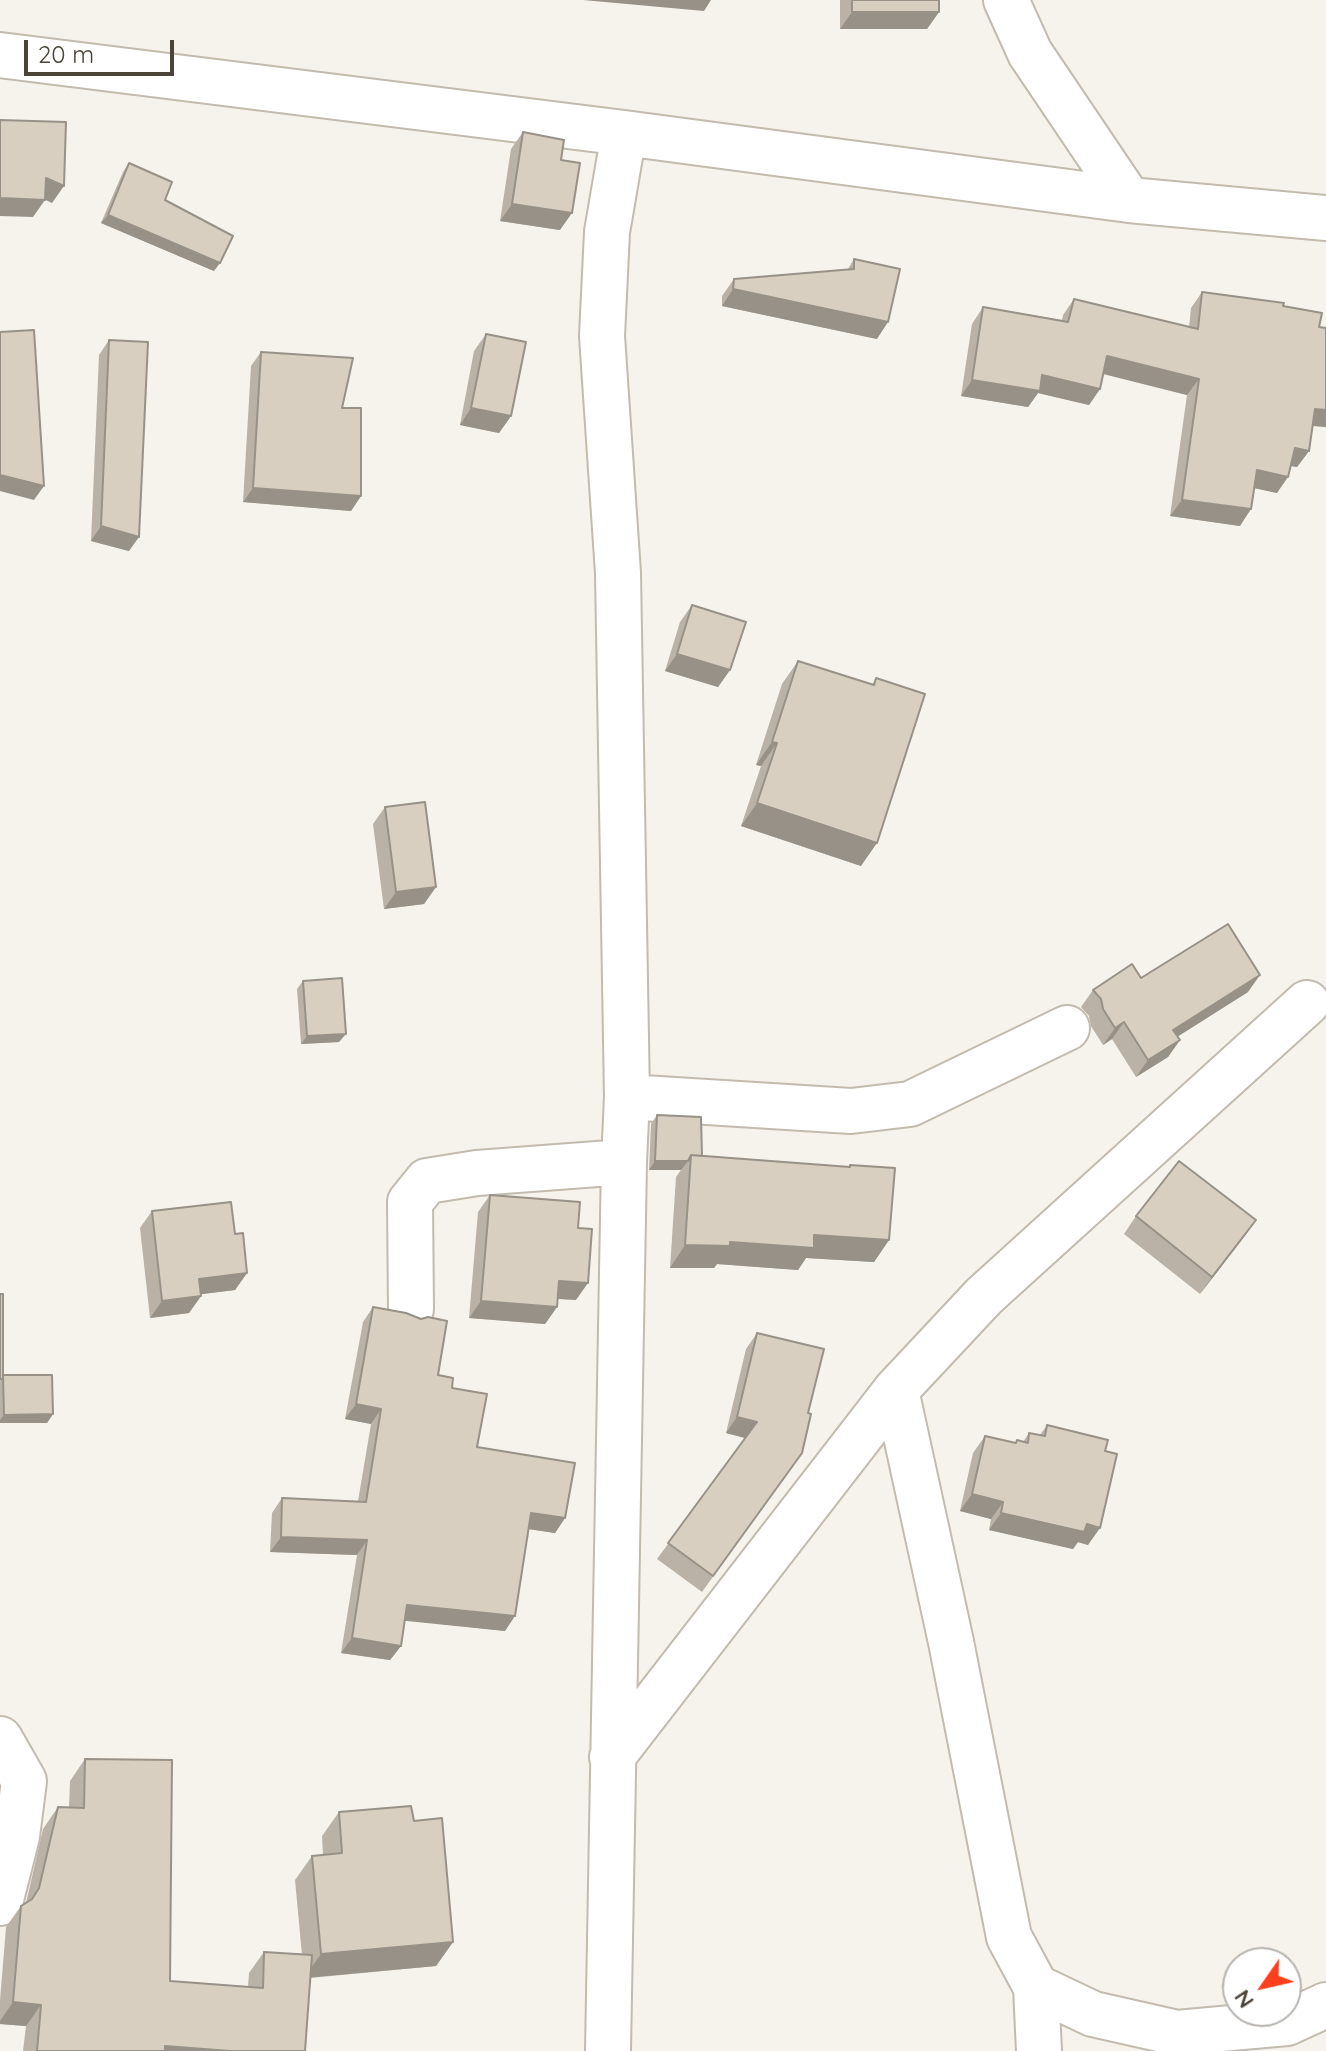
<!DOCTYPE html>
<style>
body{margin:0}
#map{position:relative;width:1326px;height:2051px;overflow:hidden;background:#f6f3ec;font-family:Quicksand,sans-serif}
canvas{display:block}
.north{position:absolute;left:1222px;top:1947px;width:80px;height:80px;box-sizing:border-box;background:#fff;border:2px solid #b7b4b0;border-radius:50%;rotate:236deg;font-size:22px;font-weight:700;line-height:32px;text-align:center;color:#4b4439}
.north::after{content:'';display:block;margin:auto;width:28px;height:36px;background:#fc3f1d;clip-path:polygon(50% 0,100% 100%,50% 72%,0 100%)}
.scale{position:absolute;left:24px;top:40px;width:150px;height:36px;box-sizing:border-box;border:4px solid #4b4439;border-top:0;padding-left:10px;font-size:24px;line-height:28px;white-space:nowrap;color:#4b4439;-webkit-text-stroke:6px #fff;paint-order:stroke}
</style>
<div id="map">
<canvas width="1326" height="2051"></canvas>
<div class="north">N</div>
<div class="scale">20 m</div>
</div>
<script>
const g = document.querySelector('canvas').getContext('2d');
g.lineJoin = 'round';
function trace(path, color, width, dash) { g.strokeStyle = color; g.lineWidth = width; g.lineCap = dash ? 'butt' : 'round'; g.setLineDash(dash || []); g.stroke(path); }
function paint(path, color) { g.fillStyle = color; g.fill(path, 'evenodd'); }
const minor = new Path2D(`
 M1006,0l24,53 99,147
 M0,55l624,78 505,67 197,18
 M627,1097l224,14 59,-7 157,-76
 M411,1309l-1,-107 17,-21 50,-8 147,-11
 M896,1390l55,252 58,295 27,50 57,27 84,19 110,-10 39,-18
 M0,1739l24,42 -7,55 -17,67
 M612,1757l284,-367 88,-94 323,-293
 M1036,1987l3,64
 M608,2051l16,-889 3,-65 -9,-524 -16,-237 5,-104 17,-99`);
const wall = new Path2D(`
 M840,0h99v12l-12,17h-87z
 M523,132l38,28 -1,70 -60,-9 11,-72z
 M129,163l85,108 -113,-48 22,-51z
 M854,259l23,80 -155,-33v-10l12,-17 114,-10z
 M1202,292l81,14 36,21 7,1v99l-14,-1 -3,25 -12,16 -6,-1 -14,27 -23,-5 -14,38 -70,-10 17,-121 -84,-21 -3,15 -11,16 -51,-12 -10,14 -67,-11 11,-72 11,-17 79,13 1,-5 11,-16 115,28 2,-19z
 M486,334l25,82 -12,17 -39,-8 14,-74z
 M109,340l20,211 -38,-10 8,-186z
 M261,352l81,56 19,88 -10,15 -108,-9 8,-136z
 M692,605l38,65 -12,17 -53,-16 15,-49z
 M798,661l74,24 4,-7 -15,188 -120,-40 20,-60 -5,-1 26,-81z
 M385,807l51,80 -12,17 -40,5 -11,-85z
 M1141,978l107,14 -71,45 3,3 -12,17 -32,20 -24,-38 -9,6 -12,-19 -2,-10 -8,-9 12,-17z
 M303,981l36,61 -38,2 -4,-55z
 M657,1115l45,41 187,84 -15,22 -68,-4 -8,12 -81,-6 -3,4h-44l6,-91 5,-7h-32l2,-46z
 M490,1195l88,33 -2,72 -18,-1 -1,8 -12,17 -76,-6 9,-106z
 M152,1211l83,23 12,39 -12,17 -34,4v2l-12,17 -39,5 -10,-90z
 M1136,1216l108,21 -44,57 -76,-60z
 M0,1294l3,81 50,39 -6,9h-47z
 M373,1307l79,81 25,59 88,71 -10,15 -26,-4 -24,102 -100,-11 -4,26 -11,14 -49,-7 16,-98 -87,-3 2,-39 10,-15 76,3 13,-77 -26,-5 18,-97z
 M757,1333l51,80 -6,40 -100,139 -45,-33 88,-121 -19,-5 20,-84z
 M1047,1425l58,26 -17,94 -10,-3 -5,7 -84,-19 2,-11 -31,-8 13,-58 12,-17 30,7 8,-1 6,-9 11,2z
 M85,1759l85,222 78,6 1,-14 15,-21 38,3 -7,-75 17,-24 11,-1 -1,-19 17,-24 75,9 39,121 -17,24 -126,12 -5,73h-282l3,-25 -26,-2v-24l6,-73 15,-21 5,-3 17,-74 15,-22h11l1,-26z`);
const shadedWall = new Path2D(`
 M583,0h128l-7,11z
 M852,12h87l-12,17h-87z
 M46,178l18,8 -12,17 -17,-8z
 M0,198l45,2 -12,17 -33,-1z
 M512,204l60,9 -12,17 -60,-9z
 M108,215l112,48 -6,8 -113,-48z
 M733,289l155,33 -11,17 -155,-33z
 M1107,356l92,23 -12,16 -91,-23z
 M1042,375l58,14 -11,16 -51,-12 -10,14 -67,-11 11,-16z
 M471,408l40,8 -12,17 -39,-8z
 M1315,409l11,1v17l-22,-2z
 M1295,448l14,3 -12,16 -13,-2z
 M1257,470l31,7 -11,16 -32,-7z
 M0,475l44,11 -10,14 -34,-9z
 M253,488l108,8 -10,15 -108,-9z
 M1182,500l69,9 -11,17 -70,-10z
 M101,526l38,11 -10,14 -38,-10z
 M677,654l53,16 -12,17 -53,-16z
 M772,742l5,1 -16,23 -5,-1z
 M757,803l120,40 -16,23 -120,-40z
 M436,887l-12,17 -40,5 12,-17z
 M1260,975l-12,17 -87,55 12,-17z
 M1124,1022l-12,17 -9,6 12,-17z
 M346,1034l-7,8 -38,2 6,-8z
 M1180,1040l-12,17 -32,20 12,-17z
 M655,1161h33l-7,9h-32z
 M1256,1220l-12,17 -44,57 12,-17z
 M814,1235l75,5 -15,22 -68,-4 -8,12 -81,-6 -3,4h-44l15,-23z
 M247,1273l-12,17 -48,6 12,-17z
 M559,1281l29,2 -12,17 -29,-2z
 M201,1296l-12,17 -39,5 12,-17z
 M481,1301l76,6 -12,17 -76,-6z
 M356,1404l25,5 -10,15 -26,-5z
 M53,1414l-6,9h-47v-3l4,-5z
 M737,1417l20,5 -12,16 -19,-5z
 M972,1494l31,8 -12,17 -31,-8z
 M531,1513l34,5 -10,15 -34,-5z
 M1001,1513l86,11 13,4 -12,17 -10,-3 -5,7 -84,-19z
 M281,1537l86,3 -10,15 -87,-3z
 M407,1605l108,11 -10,15 -108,-11z
 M352,1638l49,8 -11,14 -49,-7z
 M453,1942l-17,24 -132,12 17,-24z
 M13,2002l28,3 -15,21 -26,-2v-3z
 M165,2046l65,5h-68z`);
const building = new Path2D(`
 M852,0h87v12h-87z
 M0,120l66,2 -2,64 -18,-8 -1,22 -45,-2z
 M523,132l41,8 -3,20 19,3 -8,50 -60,-9z
 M129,163l43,19 -7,18 68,36 -13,27 -112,-48z
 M854,259l46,10 -12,53 -155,-33 1,-10 120,-10z
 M1202,292l82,11 -1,3 39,7 -3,14 7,1v82l-11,-1 -6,42 -14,-3 -7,29 -31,-7 -6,39 -69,-9 17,-121 -92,-23 -7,33 -58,-14 -2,16 -68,-11 11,-73 85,15 6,-23 124,30z
 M34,330l10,156 -44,-11v-143z
 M486,334l40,8 -15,74 -40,-8z
 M109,340l39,2 -9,195 -38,-11z
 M261,352l92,6 -11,50h19v88l-108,-8z
 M692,605l54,17 -16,48 -53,-16z
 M798,661l76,24 2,-7 49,16 -48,149 -120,-40 20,-60 -5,-1z
 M425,802l11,85 -40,5 -11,-85z
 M1228,924l32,51 -87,55 7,10 -32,20 -24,-38 -9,6 -12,-19 -2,-10 -8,-9 39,-26 9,14z
 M342,978l4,56 -39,2 -4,-55z
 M657,1115l44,2 1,39 -11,-1 -3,6h-33z
 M691,1155l159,12v-2l45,3 -6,72 -75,-5v13l-84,-6v4l-45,-1z
 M1179,1161l77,59 -44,57 -76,-61z
 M490,1195l90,7 -2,26 14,1 -4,54 -29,-2 -2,26 -76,-6z
 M231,1202l4,32 8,-1 4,40 -48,6 2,17 -39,5 -10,-90z
 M0,1294h3v85h-3z
 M373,1307l33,6 15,6 7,-2 19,4 -9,54 15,3 -1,10 35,6 -10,53 98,16 -10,55 -34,-5 -16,103 -108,-11 -6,41 -49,-8 15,-98 -86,-3 1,-39 84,4 15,-93 -25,-5z
 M757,1333l67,16 -16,64 3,1 -9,39 -89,123 -45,-33 89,-121 -20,-5z
 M3,1375h49l1,39 -49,1z
 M1047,1425l61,15 -3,11 12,3 -17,74 -13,-4 -3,8 -83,-19 2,-11 -31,-8 13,-58 31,7 1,-3 11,3 1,-10 16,3z
 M85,1759l87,1 -2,221 93,7 1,-36 48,3 -7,96h-75l-65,-5v5h-128l4,-46 -28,-3 8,-96 11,-7 7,-11 19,-81 26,1z
 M411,1806l3,15 28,-3 11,124 -132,12 -9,-98 30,-3 -3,-41z`);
trace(minor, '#c2bbae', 48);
trace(minor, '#fff', 44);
paint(wall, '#bab2a6');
paint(shadedWall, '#979187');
paint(building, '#d8cfc1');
trace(building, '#979187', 2);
</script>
